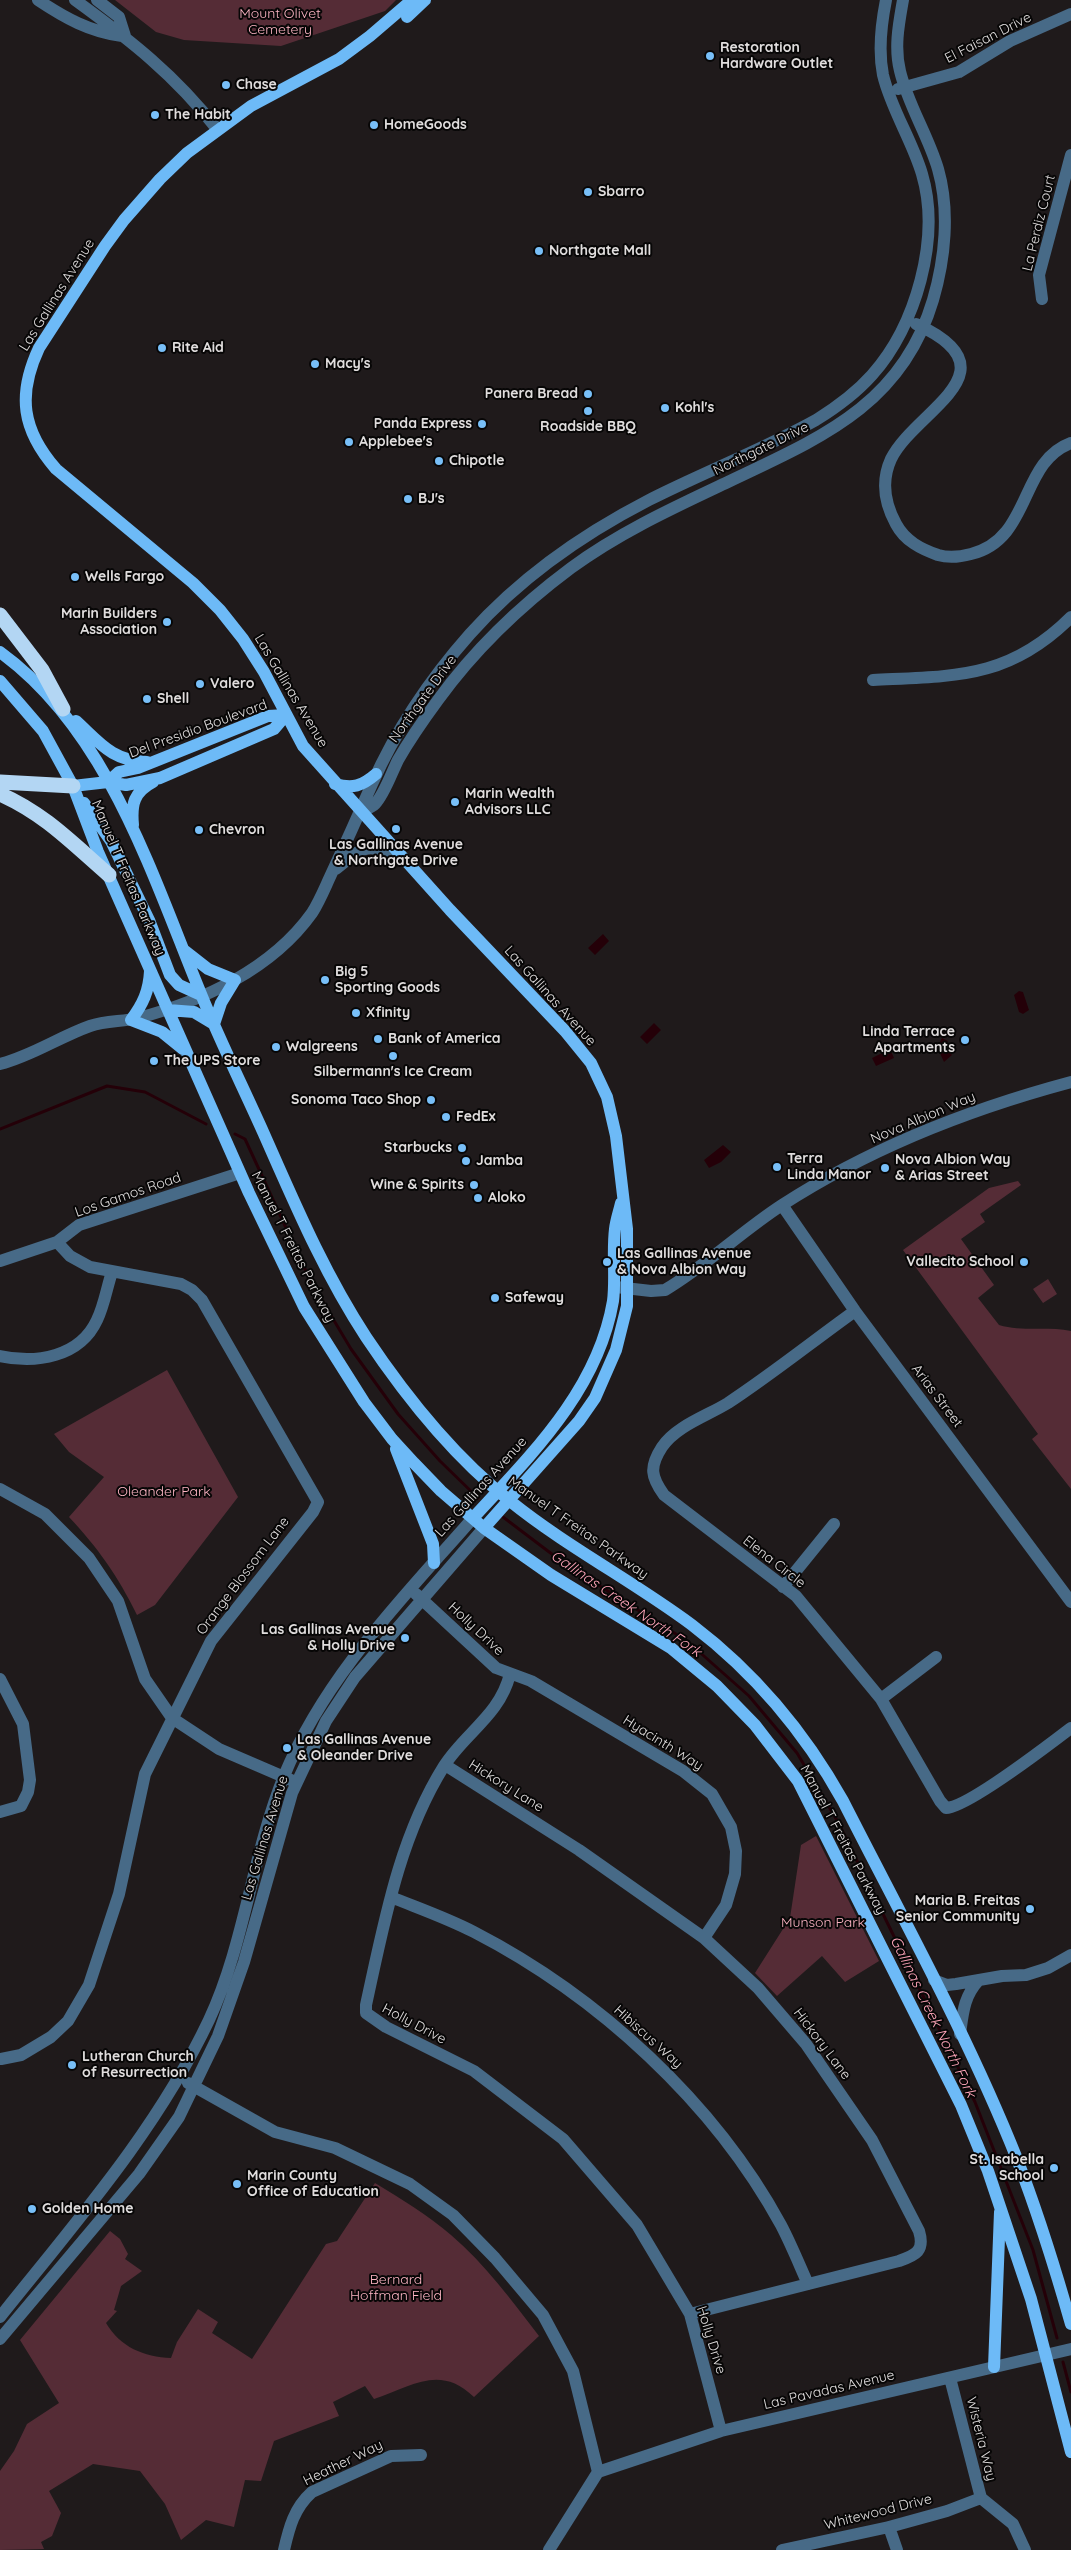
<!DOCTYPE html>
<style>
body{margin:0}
canvas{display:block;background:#1f1a1b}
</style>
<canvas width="1071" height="2550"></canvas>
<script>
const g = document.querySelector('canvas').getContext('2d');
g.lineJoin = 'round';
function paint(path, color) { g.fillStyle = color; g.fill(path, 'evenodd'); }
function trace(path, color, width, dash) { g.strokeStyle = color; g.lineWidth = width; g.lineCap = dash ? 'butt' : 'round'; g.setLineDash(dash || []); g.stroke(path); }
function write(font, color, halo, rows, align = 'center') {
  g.font = font + ' Quicksand,sans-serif'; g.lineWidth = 4; g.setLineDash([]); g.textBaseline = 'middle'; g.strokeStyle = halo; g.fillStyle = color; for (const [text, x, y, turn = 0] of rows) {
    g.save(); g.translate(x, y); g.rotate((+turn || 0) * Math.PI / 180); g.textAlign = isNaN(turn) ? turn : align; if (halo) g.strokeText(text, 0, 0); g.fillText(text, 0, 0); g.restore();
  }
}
const green = new Path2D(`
 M115,0h281l-11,11 -104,35 -97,-6 -28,-8z
 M1018,1181l3,4 -41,29 5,8 -24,17 33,46 -16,13 21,27c23,7 48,1 72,6v158l-39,-50 6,-5 -135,-184 86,-62z
 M1048,1279l9,15 -14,9 -10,-14z
 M167,1370l71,127 -83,108 -18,10c-19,-39 -39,-67 -68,-98l35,-40 -35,-25 -15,-18z
 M816,1836l63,125 -34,21 -23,-26 -45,40 -22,-23 35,-55 11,-73z
 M375,2183c26,16 53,32 76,52 34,29 61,66 88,101l-65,61c-34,-33 -62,-11 -100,2l-9,-13 -32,16 6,14 -65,25 -13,40 -16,-1 -11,47 -28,-7 -25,20 -16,-36 -25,-33 -47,-7 -44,27 12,22 -9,23 -11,6 3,7 -44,1v-79l14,-20 13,-27 32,-21 -39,-63 90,-109 10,8 8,15 -3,5 17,12 -21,15 -7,24 3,1 -11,12c14,24 38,34 65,35l6,-16 21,-33 20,13 -6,11 40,26 74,-115 11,-3z`);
const water = new Path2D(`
 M603,934l6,7 -14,14 -7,-7z
 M1019,991l4,1 6,18 -6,4 -4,-2 -5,-17z
 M654,1023l7,7 -14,14 -7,-7z
 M942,1038l6,3 -3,6 7,8 -8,7 -7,-15z
 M890,1049l4,9 -18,8 -4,-8z
 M723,1145l8,7 -10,10 -12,6 -5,-8z`);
const stream = new Path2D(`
 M0,1129l107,-43 38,6 61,32
 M235,1134l10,5 66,143 40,67 47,65 42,47 38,37
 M503,1517l62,47 122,77 62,55 48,57 41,69 137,280 58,148 24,88
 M1063,2362l8,30`);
const minor = new Path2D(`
 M38,0c27,18 52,32 84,36
 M75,0c55,40 100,75 142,129
 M97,0l22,17 6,19
 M898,89l61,-17 51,-31 61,-27
 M1042,299l-3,-24 32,-120
 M916,324c103,47 -1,86 -25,135 -10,22 -6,45 5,65 9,17 25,25 42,31 10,3 22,2 33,-1 61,-15 48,-92 100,-111
 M873,680c82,-4 136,-1 198,-63
 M361,812c4,-2 11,-5 14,-8 9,-9 17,-32 23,-44 12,-21 26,-41 40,-60 37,-51 82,-94 133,-132 49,-36 104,-61 159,-87 90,-43 172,-76 203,-181 12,-41 17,-89 5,-131 -10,-34 -30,-64 -38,-98 -6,-24 -1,-48 3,-71
 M336,869c32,-27 32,-25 70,-9
 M0,1064c32,-8 59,-27 90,-38 16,-6 32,-4 48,-8 65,-17 134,-49 174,-105 7,-11 12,-23 17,-34 15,-32 29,-63 43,-95 24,-54 59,-106 98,-150 49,-55 113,-100 179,-134 55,-28 113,-50 167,-80 21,-13 40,-27 56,-45 44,-49 69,-137 50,-201 -10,-34 -31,-65 -39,-99 -5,-25 -2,-50 3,-75
 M782,1205l73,106 216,291
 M0,1261l57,-19 22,-17 161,-52
 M616,1287l35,4 14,-1c42,-25 77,-59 117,-85 88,-57 188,-96 289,-123
 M855,1311c-42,30 -83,63 -127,92 -21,13 -52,23 -66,44 -13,20 -11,30 2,48l132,101 85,103 59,102 6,7c21,0 104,-64 125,-80
 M0,1356c36,8 80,1 97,-36 7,-14 10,-33 15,-48
 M0,1489l45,25 44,44 29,43 27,78 27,39 47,31 72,31
 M783,1587l51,-63
 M416,1594l80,74 35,13 152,90 29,23 19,33 5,24 -1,23 -9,31 -22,33
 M510,1674c-10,41 -45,59 -66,92 -45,72 -60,157 -78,239v8l20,14 88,44 89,68 74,86 53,89 31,117
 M0,1679l23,45 7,56 -2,12 -7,14 -21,6
 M881,1699l55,-42
 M445,1765l134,85 125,88 54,50 48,56 66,96 47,91c6,20 -3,24 -20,30l-209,53
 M391,1897c27,11 56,21 83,35 124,64 240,170 307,293 10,19 18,39 27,59
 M934,1980l13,5 9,-1 46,-8 24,-1 22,-7 23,-13
 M960,2034c3,-22 4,-38 19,-54
 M1,2059l20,-4 30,-18 17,-16 21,-36 30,-91 26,-120 66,-133 102,-129 5,-10 -116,-202 -10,-10 -11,-6 -91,-17 -20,-11 -13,-14
 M188,2083l87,49 60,16 75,36 43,31 42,43 48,57 30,56 25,101 -49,78
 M0,2317c75,-94 157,-187 209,-297 36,-77 43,-165 75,-244 41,-100 119,-178 189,-258
 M0,2339l139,-165 40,-57 39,-81 26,-74 48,-169 34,-72 29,-44 129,-149
 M950,2378l31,120 32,26 12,26
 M598,2472l123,-41 350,-82
 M889,2527l8,23
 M284,2550c5,-22 10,-42 28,-58l79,-36 30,-1
 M782,2550l107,-23 58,-16 34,-13`);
const major = new Path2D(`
 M412,0l-42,36 -31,23 -88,47 -64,47 -27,26 -36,41 -19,26 -66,102c-22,47 -17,82 17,121l137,114 27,27 23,29 21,33 39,74 147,164 115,121 26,32 16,34 9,39 11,93v77l-11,44 -21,48 -16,23 -95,107
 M407,17l18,-17
 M0,652c108,78 152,223 201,342 19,47 42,93 63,140 31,70 60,139 102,203 40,60 87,119 144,164 57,46 123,80 182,124 63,48 112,106 151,176 60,118 125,235 174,358 21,54 38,109 54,165
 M0,681l43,50 30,55 25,66 151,341 55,114 60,95 28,37 22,24 27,28 43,37 67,47 120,73 46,38 38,39 43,56 163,324 27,66 43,128 40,153
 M76,721c24,22 36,40 71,41
 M108,782l11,-10 19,-4 130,-52 18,-1
 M335,784c18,5 27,2 41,-10
 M73,786l35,-4 18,3 34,-7 114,-49 12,-14
 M84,803l27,38 38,79 21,55 9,10 22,10
 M133,825c-2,-21 1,-33 20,-43
 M185,951l23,18 27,11 -14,23 -7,21
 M150,971c-1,20 -7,33 -19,49l31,12 21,17
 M168,1010l26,2 20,12
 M396,1449l37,95 1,19
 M473,1518c58,-63 125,-128 140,-217 3,-23 -1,-48 2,-72 1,-9 4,-17 6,-26
 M994,2367l6,-155`);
const highway = new Path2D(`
 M0,615l42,55 21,39
 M0,782l73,4
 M0,794c45,20 72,49 109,81`);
const markers = [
 [710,56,5,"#78bff8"],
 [226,85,5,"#78bff8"],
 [155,115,5,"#78bff8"],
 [374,125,5,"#78bff8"],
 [588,192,5,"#78bff8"],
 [539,251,5,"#78bff8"],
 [162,348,5,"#78bff8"],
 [315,364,5,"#78bff8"],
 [588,394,5,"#78bff8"],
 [665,408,5,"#78bff8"],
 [588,411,5,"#78bff8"],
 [482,424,5,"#78bff8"],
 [349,442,5,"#78bff8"],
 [439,461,5,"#78bff8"],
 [408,499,5,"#78bff8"],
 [75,577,5,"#78bff8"],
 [167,622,5,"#78bff8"],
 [200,684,5,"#78bff8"],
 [147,699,5,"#78bff8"],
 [455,802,5,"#78bff8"],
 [396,829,5,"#78bff8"],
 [199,830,5,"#78bff8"],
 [325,980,5,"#78bff8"],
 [356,1013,5,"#78bff8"],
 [378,1039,5,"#78bff8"],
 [965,1040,5,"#78bff8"],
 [276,1047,5,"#78bff8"],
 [393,1056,5,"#78bff8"],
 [154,1061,5,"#78bff8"],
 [431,1100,5,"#78bff8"],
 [446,1117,5,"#78bff8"],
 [462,1148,5,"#78bff8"],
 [466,1161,5,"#78bff8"],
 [777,1167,5,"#78bff8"],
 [885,1168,5,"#78bff8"],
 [474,1185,5,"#78bff8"],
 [478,1198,5,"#78bff8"],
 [607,1262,5,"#78bff8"],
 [1024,1262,5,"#78bff8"],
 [495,1298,5,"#78bff8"],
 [405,1638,5,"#78bff8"],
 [287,1748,5,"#78bff8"],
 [1030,1909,5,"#78bff8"],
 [72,2065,5,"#78bff8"],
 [1054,2168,5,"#78bff8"],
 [237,2184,5,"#78bff8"],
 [32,2209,5,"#78bff8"]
];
const parkNames = [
 ["Mount Olivet",280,14],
 ["Cemetery",280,30],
 ["Oleander Park",164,1492],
 ["Munson Park",823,1923],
 ["Bernard",396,2280],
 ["Hoffman Field",396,2296]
];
const streetNames = [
 ["El Faisan Drive",988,38,-27],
 ["La Perdiz Court",1039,223,-76],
 ["Las Gallinas Avenue",57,295,-58],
 ["Northgate Drive",761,449,-26],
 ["Las Gallinas Avenue",291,691,59],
 ["Northgate Drive",423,699,-54],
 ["Del Presidio Boulevard",198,729,-20],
 ["Manuel T Freitas Parkway",128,878,67],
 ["Las Gallinas Avenue",550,996,48],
 ["Nova Albion Way",923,1118,-23],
 ["Los Gamos Road",128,1195,-19],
 ["Manuel T Freitas Parkway",293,1247,63],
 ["Arias Street",937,1396,53],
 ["Las Gallinas Avenue",481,1487,-48],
 ["Manuel T Freitas Parkway",578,1528,35],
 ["Elena Circle",774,1562,38],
 ["Orange Blossom Lane",243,1576,-53],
 ["Holly Drive",476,1629,43],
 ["Hyacinth Way",663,1743,32],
 ["Hickory Lane",506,1786,32],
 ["Las Gallinas Avenue",265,1838,-73],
 ["Manuel T Freitas Parkway",843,1840,62],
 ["Holly Drive",414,2024,28],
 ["Hibiscus Way",648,2037,42],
 ["Hickory Lane",822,2044,53],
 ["Holly Drive",711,2340,73],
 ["Las Pavadas Avenue",829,2390,-13],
 ["Wisteria Way",981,2439,76],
 ["Heather Way",343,2463,-26],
 ["Whitewood Drive",878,2512,-14]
];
const poiNames = [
 ["Restoration",720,48],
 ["Hardware Outlet",720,64],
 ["Chase",236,85],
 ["The Habit",165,115],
 ["HomeGoods",384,125],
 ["Sbarro",598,192],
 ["Northgate Mall",549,251],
 ["Rite Aid",172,348],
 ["Macy's",325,364],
 ["Panera Bread",578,394,"right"],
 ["Kohl's",675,408],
 ["Panda Express",472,424,"right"],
 ["Roadside BBQ",588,427,"center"],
 ["Applebee's",359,442],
 ["Chipotle",449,461],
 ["BJ's",418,499],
 ["Wells Fargo",85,577],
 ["Marin Builders",157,614,"right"],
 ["Association",157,630,"right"],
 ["Valero",210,684],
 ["Shell",157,699],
 ["Marin Wealth",465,794],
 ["Advisors LLC",465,810],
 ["Chevron",209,830],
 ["Las Gallinas Avenue",396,845,"center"],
 ["& Northgate Drive",396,861,"center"],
 ["Big 5",335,972],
 ["Sporting Goods",335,988],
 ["Xfinity",366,1013],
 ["Linda Terrace",955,1032,"right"],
 ["Apartments",955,1048,"right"],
 ["Bank of America",388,1039],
 ["Walgreens",286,1047],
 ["The UPS Store",164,1061],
 ["Silbermann's Ice Cream",393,1072,"center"],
 ["Sonoma Taco Shop",421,1100,"right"],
 ["FedEx",456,1117],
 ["Starbucks",452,1148,"right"],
 ["Terra",787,1159],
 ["Linda Manor",787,1175],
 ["Nova Albion Way",895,1160],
 ["& Arias Street",895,1176],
 ["Jamba",476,1161],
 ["Wine & Spirits",464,1185,"right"],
 ["Aloko",488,1198],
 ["Las Gallinas Avenue",617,1254],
 ["& Nova Albion Way",617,1270],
 ["Vallecito School",1014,1262,"right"],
 ["Safeway",505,1298],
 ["Las Gallinas Avenue",395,1630,"right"],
 ["& Holly Drive",395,1646,"right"],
 ["Las Gallinas Avenue",297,1740],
 ["& Oleander Drive",297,1756],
 ["Maria B. Freitas",1020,1901,"right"],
 ["Senior Community",1020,1917,"right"],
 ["Lutheran Church",82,2057],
 ["of Resurrection",82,2073],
 ["St. Isabella",1044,2160,"right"],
 ["School",1044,2176,"right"],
 ["Marin County",247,2176],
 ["Office of Education",247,2192],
 ["Golden Home",42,2209]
];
const waterNames = [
 ["Gallinas Creek North Fork",626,1604,34],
 ["Gallinas Creek North Fork",933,2017,64]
];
paint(green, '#552c36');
paint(water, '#240008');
trace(stream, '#240008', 3);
trace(minor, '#476a87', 12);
trace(major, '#6dbaf7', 12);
trace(highway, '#b3d6f3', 15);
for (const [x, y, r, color] of markers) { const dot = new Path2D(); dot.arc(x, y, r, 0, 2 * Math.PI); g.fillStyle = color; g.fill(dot); trace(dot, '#070606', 2); }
write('14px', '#fcb4c3', '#070606', parkNames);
write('14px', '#e0dddd', '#070606', streetNames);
write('bold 14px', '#e0dddd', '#070606', poiNames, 'left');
write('italic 15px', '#fda4b8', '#070606', waterNames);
</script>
